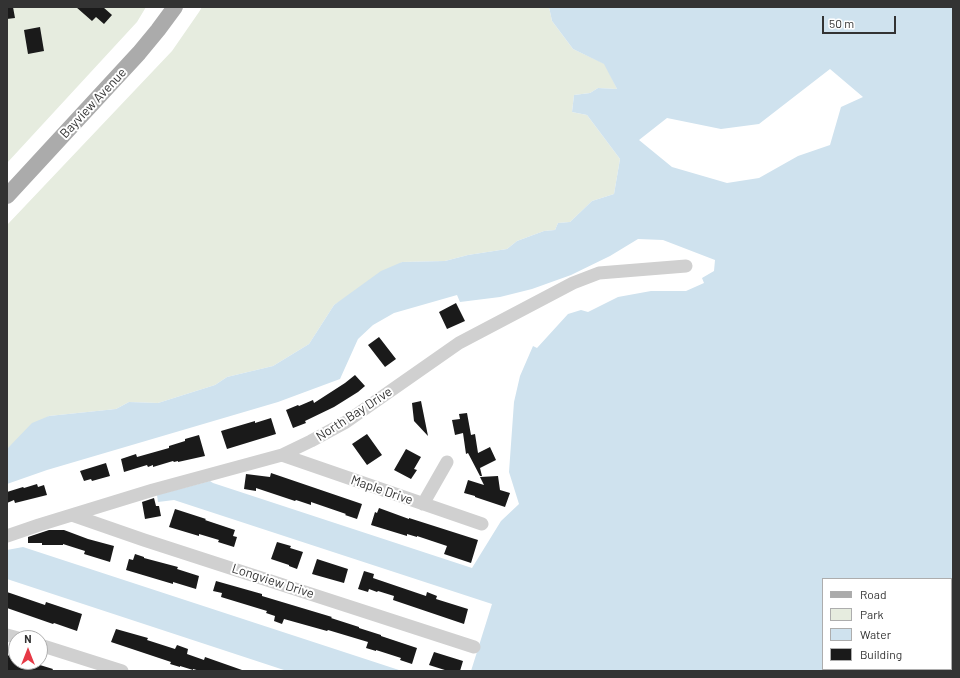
<!DOCTYPE html>
<style>
body{margin:0}
#map{position:relative;width:960px;height:678px;overflow:hidden;background:#fff;font-family:Barlow,sans-serif}
canvas{display:block}
.frame{position:absolute;inset:0;border:8px solid #333;pointer-events:none}
.legend{position:absolute;left:822px;top:578px;width:130px;height:92px;box-sizing:border-box;background:#fff;border:1px solid #adadad;margin:0;padding:5px 7px;list-style:none;font-size:12px;color:#333}
.legend li{display:flex;align-items:center;gap:8px;height:20px}
.legend b{width:20px;border:1px solid #adadad}
.north{position:absolute;left:8px;top:630px;width:40px;height:40px;box-sizing:border-box;background:#fff;border:1px solid #adadad;border-radius:50%;rotate:0deg;font-size:11px;font-weight:700;line-height:16px;text-align:center;color:#333}
.north::after{content:'';display:block;margin:auto;width:14px;height:18px;background:#e63946;clip-path:polygon(50% 0,100% 100%,50% 72%,0 100%)}
.scale{position:absolute;left:822px;top:16px;width:74px;height:18px;box-sizing:border-box;border:2px solid #333;border-top:0;padding-left:5px;font-size:12px;line-height:14px;white-space:nowrap;color:#333;-webkit-text-stroke:3px #fff;paint-order:stroke}
</style>
<div id="map">
<canvas width="960" height="678"></canvas>
<div class="frame"></div>
<ul class="legend">
<li><b style="height:5px;background:#ababab"></b>Road</li>
<li><b style="height:11px;background:#e6ecdf"></b>Park</li>
<li><b style="height:11px;background:#cfe2ee"></b>Water</li>
<li><b style="height:11px;background:#1a1a1a"></b>Building</li>
</ul>
<div class="north">N</div>
<div class="scale">50 m</div>
</div>
<script>
const g = document.querySelector('canvas').getContext('2d');
g.lineJoin = 'round';
function paint(path, color) { g.fillStyle = color; g.fill(path, 'evenodd'); }
function trace(path, color, width, dash) { g.strokeStyle = color; g.lineWidth = width; g.lineCap = dash ? 'butt' : 'round'; g.setLineDash(dash || []); g.stroke(path); }
function write(font, color, halo, rows, align = 'center') {
  g.font = font + ' Barlow,sans-serif'; g.lineWidth = 4; g.setLineDash([]); g.textBaseline = 'middle'; g.strokeStyle = halo; g.fillStyle = color; for (const [text, x, y, turn = 0] of rows) {
    g.save(); g.translate(x, y); g.rotate((+turn || 0) * Math.PI / 180); g.textAlign = isNaN(turn) ? turn : align; if (halo) g.strokeText(text, 0, 0); g.fillText(text, 0, 0); g.restore();
  }
}
const green = new Path2D(`
 M7,7h139l-9,15 -130,141z
 M202,7h347l3,14 21,28 32,15 12,25 -19,-1 -8,5 -16,2 -2,17 15,3 33,44 -6,35 -22,7 -22,21 -12,1 -3,7 -11,1 -27,10 -10,8 -39,6 -23,6 -43,1 -68,43 -25,39 -36,22 -46,11 -12,8 -57,18 -29,-1 -13,7 -67,7 -42,33v-224l165,-174 27,-39z`);
const water = new Path2D(`
 M549,7h404v664h-482l21,-67 -318,-104 -16,2 -1,-7 53,-14 3,2 259,85 29,-47 18,-17 -10,-32 5,-70 6,-26 13,-30 4,2 31,-34 13,-4 7,2 30,-15 33,-6h35l18,-8 -2,-5 12,-7 1,-11 -52,-20 -25,-1 -28,17 -39,19 -39,14 -32,8 -40,5 -3,-7 -63,18 -21,12 -15,14 -18,40 -62,23 -231,68 -40,14v-35l25,-26 17,-7 67,-7 13,-7 29,1 57,-18 12,-8 46,-11 36,-22 25,-39 47,-34 21,-9 43,-1 23,-6 39,-6 10,-8 27,-10 11,-1 3,-7 12,-1 22,-21 22,-7 6,-35 -33,-44 -15,-3 2,-17 16,-2 8,-5 19,1 -13,-25 -31,-15 -21,-28zM830,69l33,28 -22,10 -11,38 -32,11 -39,22 -32,5 -55,-16 -33,-27 28,-22 54,11 38,-5zM823,579h128v90h-128z
 M23,547l379,124h-115l-280,-92v-29z`);
const building = new Path2D(`
 M7,7h6l2,11 -8,1z
 M76,7h27l9,8 -8,9 -8,-7 -4,4z
 M40,27l4,24 -16,3 -4,-24z
 M456,303l9,18 -18,8 -8,-17z
 M379,337l17,22 -11,8 -17,-22z
 M355,375l10,11 -7,6 -24,15 -29,14 1,2 -13,5 -7,-18 12,-5 1,1 14,-6 1,3 31,-20z
 M421,401l7,35 -14,-15 -2,-18z
 M467,413l4,22 4,-1 3,19 12,-6 6,13 -16,8 2,8h-2l-12,-23 -2,1 -3,-21 -8,2 -3,-15 8,-1 -1,-5z
 M271,418l5,16 -49,15 -6,-18 34,-10v2z
 M367,434l15,21 -15,10 -15,-21z
 M199,435l6,21 -27,6v-1l-4,1 -1,-1 -20,6v-2l-5,2 -1,-2 -23,7 -3,-13 15,-5 1,3 32,-9v-2l16,-5v-2z
 M406,449l15,8 -7,12 3,1 -6,9 -17,-9z
 M106,463l4,13 -18,5 -1,-2 -7,2 -4,-10z
 M271,473l91,31 -5,15 -12,-4 1,-1 -35,-12v3l-15,-5 -1,1 -39,-13v3l-12,-2 2,-15 24,3z
 M498,476l2,14 10,3 -5,14 -30,-10v-1l-11,-3 4,-13 16,5 -4,-8z
 M37,484l1,3 6,-2 3,10 -32,8 -1,-3 -7,3v-11l16,-5 1,1z
 M154,498l2,8h3l2,10 -16,3 -3,-17z
 M379,508l30,11v-1l69,22 -7,23 -27,-9 3,-8 -30,-10v1l-10,-3v2l-36,-11 4,-13 2,1z
 M175,509l31,10 -1,1 30,10 -2,6 4,1 -3,10 -16,-5 1,-2 -20,-6v2l-30,-9z
 M49,530h15l24,9 26,7 -4,16 -26,-8 1,-3 -22,-7v1h-21v-2h-14v-6z
 M277,542l14,4 -1,2 13,4 -6,17 -8,-3v-1l-18,-6z
 M135,554l9,3v1l34,9 -1,2 22,7 -3,13 -23,-7v2l-47,-14 3,-11 4,1z
 M317,559l31,10 -4,14 -32,-9z
 M364,571l10,3 -1,4 53,18 1,-4 10,4 -1,3 32,10 -4,15 -71,-24 1,-4 -16,-5 -1,1 -8,-3 -1,3 -10,-3z
 M216,581l46,13v2l70,21 -1,1 28,9v1l22,7v1l36,12 -5,16 -12,-4 1,-2 -25,-8v1l-10,-3 2,-6 -40,-12 -1,1 -43,-12 -2,5 -8,-3 1,-5 -9,-3 1,-2 -46,-14 1,-4 -9,-2z
 M7,592l38,13 1,-3 36,12 -5,17 -23,-8 -1,1 -46,-16z
 M116,629l32,9 -1,2 28,9 2,-4 11,4 -1,5 17,6 1,-3 37,13 -1,1h-41l-7,-2v1l-13,-4v1l-10,-3 1,-2 -60,-20z
 M434,652l29,9 -3,10h-12l-19,-6z
 M7,655l9,3v4h14l23,7 -1,2h-45z`);
const minor = new Path2D(`
 M282,455l200,69
 M423,504l24,-42
 M72,515l72,25 330,107
 M7,536l32,-11 114,-35 129,-35 29,-14 35,-19 113,-79 114,-60 26,-10 87,-7
 M7,635l11,3
 M40,645l82,26`);
const major = new Path2D(`
 M7,196l132,-143 19,-23 17,-23`);
const streetNames = [
 ["Bayview Avenue",93,103,-47],
 ["North Bay Drive",354,414,-33],
 ["Maple Drive",382,490,19],
 ["Longview Drive",273,581,18]
];
paint(green, '#e6ecdf');
paint(water, '#cfe2ee');
paint(building, '#1a1a1a');
trace(minor, '#d0d0d0', 13);
trace(major, '#ababab', 16);
write('13px', '#333', '#fff', streetNames);
</script>
